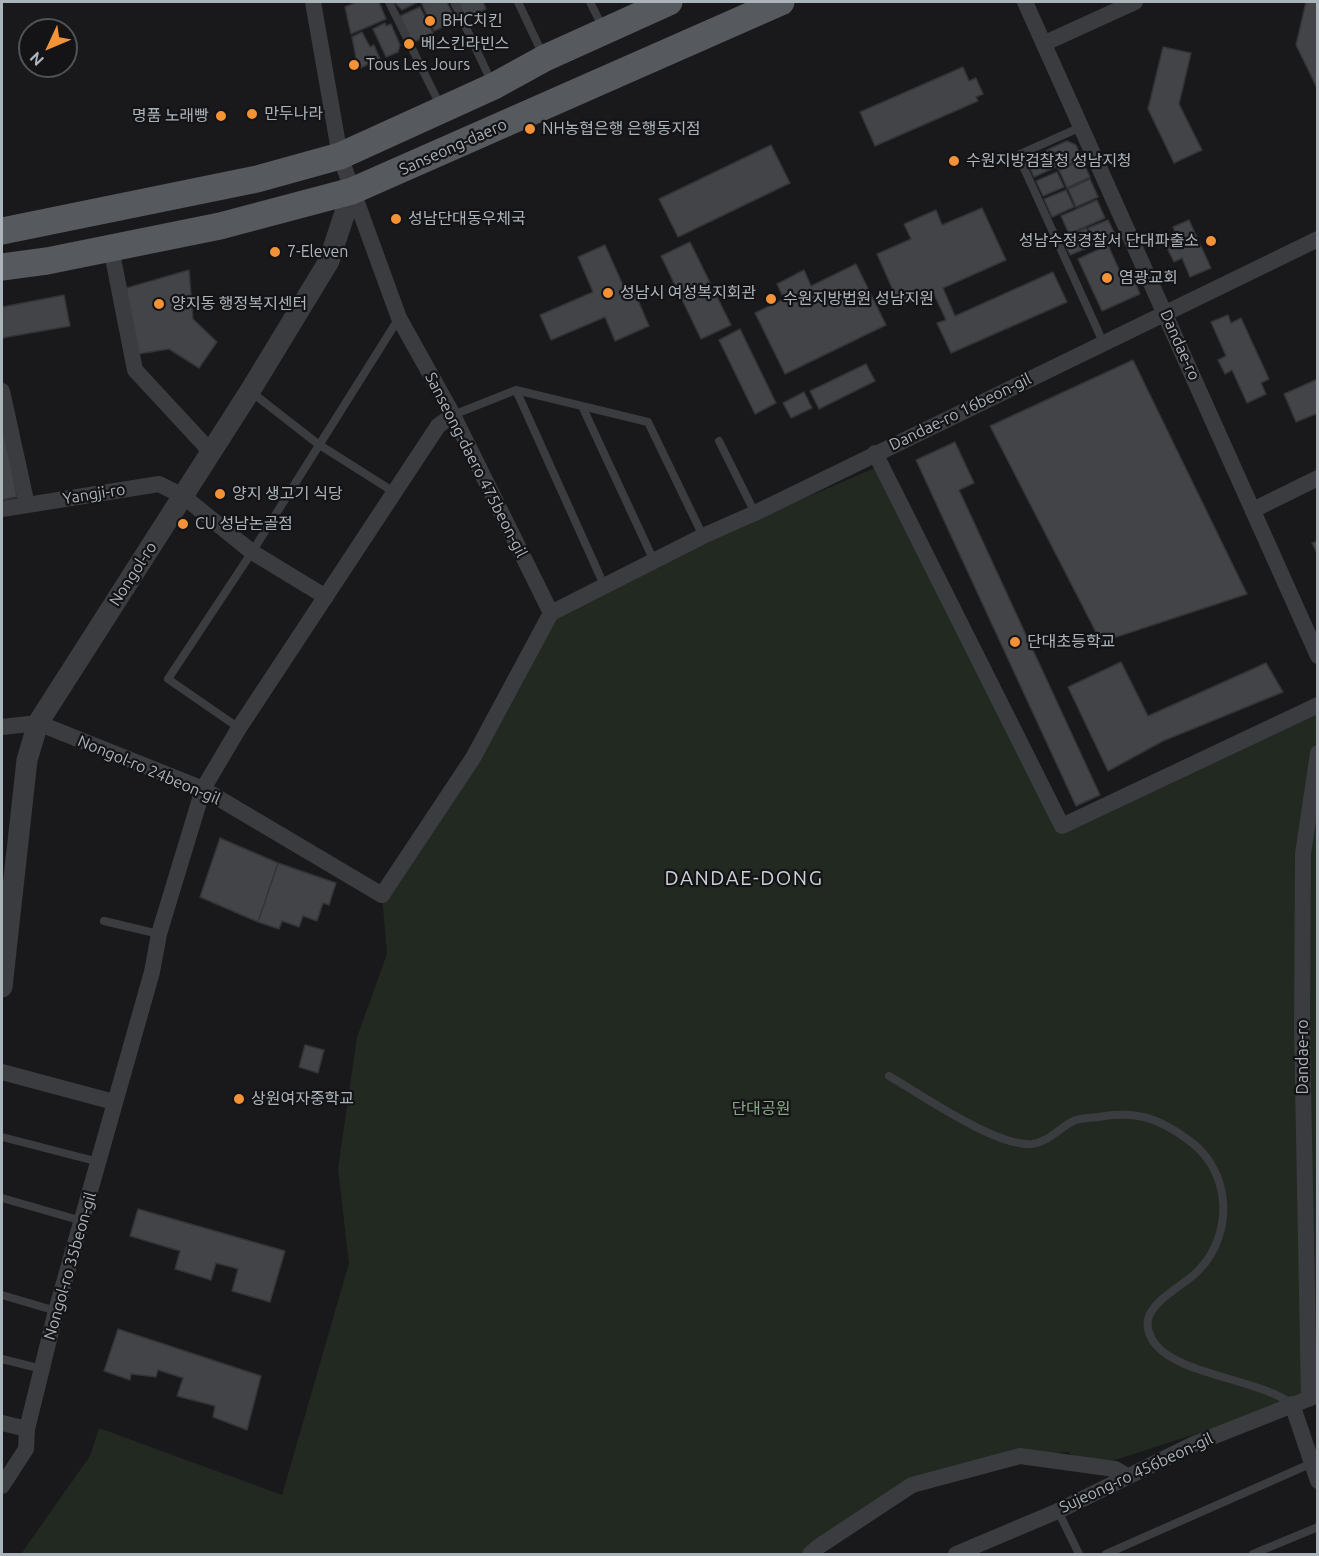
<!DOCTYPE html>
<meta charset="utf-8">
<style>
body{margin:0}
#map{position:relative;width:1319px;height:1556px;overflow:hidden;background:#19191b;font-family:Ubuntu,sans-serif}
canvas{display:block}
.frame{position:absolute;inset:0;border:3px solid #abb3bb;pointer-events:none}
.north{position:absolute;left:18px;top:18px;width:60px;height:60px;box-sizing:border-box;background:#141416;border:2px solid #505458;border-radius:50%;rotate:226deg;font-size:16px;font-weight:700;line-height:24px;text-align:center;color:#abb3bb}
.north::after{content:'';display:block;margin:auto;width:21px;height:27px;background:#f49238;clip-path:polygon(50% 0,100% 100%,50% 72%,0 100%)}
</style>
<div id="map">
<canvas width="1319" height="1556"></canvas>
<div class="frame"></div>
<div class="north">N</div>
</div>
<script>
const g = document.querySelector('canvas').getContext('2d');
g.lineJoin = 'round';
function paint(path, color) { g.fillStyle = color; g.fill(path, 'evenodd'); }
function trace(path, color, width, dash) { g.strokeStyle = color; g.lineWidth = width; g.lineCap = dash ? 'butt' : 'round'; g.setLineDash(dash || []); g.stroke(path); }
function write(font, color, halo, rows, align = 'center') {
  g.font = font + ' Ubuntu,"Noto Sans KR",sans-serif'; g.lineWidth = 4.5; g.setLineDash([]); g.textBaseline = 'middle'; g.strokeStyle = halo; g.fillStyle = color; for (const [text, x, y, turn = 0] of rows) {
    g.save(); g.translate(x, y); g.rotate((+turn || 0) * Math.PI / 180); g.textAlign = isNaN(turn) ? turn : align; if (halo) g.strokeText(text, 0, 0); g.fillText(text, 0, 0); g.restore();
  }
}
const green = new Path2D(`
 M875,468l183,365 220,-110 39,-16v688l-227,73 -22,-16 -48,4 -108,29 -102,69h-789l69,-98 9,-28 183,67 67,-232 -11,-94 19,-132 30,-83 -5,-59 169,-282 92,-46z`);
const building = new Path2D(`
 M357,2h22l7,17 -35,15 -6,-27z
 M394,2h24l-16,8z
 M421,2h26l9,19 -22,10z
 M458,2h25l3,7 -21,9z
 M1306,2h12v88l-22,-45z
 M420,7l13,26 -21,10 -12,-27z
 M385,23l1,3 5,-2 9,21 -2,7 -12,5 -13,-28z
 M362,32l8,15 4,-2 6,14 -22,10 -6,-32z
 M1163,47l28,6 -12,51 23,46 -28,13 -26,-54z
 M963,67l6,14 7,-3 7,16 -7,3 2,4 -103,45 -15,-34z
 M1067,141l9,4 6,14 -24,10 -9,-20z
 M771,145l19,38 -112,54 -19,-38z
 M1048,150l8,17 -22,10 -8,-18z
 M1082,160l8,17 -23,11 -8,-18z
 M1057,172l7,15 -21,9 -7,-15z
 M1090,179l8,18 -22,10 -8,-18z
 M1066,190l8,17 -22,10 -8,-18z
 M1097,200l8,18 -36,16 -8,-18z
 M982,208l24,52 -63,28 12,28 98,-44 14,30 -116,51 -14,-30 9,-3 -13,-28 -33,14 -23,-52 34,-15 -7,-15 32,-14 6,15z
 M1108,220l8,16 -20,9 -8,-17z
 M1189,220l22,48 -21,9 -8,-19 -8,4 -7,-14 12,-6 -6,-15z
 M1086,228l8,17 -24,10 -8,-16z
 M690,242l41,83 -30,14 -40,-83z
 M605,245l22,49 7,-3 15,35 -34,15 -10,-24 -54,23 -11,-25 53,-23 -15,-35z
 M1108,245l17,38 10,-1 5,12 -38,17 -24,-52z
 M856,264l30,61 -101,49 -30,-61 29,-14 -7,-15 27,-14 7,16z
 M189,270l4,49 24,23 -18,26 -30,-19 -31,5 -15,-65z
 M64,295l6,31 -68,12v-31z
 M1228,315l3,8 10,-5 28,61 -8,4 5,11 -19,9 -15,-33 -7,4 -7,-14 8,-4 -15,-34z
 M740,329l36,74 -21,11 -36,-74z
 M1133,360l114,234 -146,48 -111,-216z
 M866,364l9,17 -56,28 -9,-18z
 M1318,379v34l-22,9 -12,-28z
 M804,392l8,16 -21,10 -8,-15z
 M2,411l15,86 -15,3z
 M955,442l19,41 -15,7 141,305 -24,11 -160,-346z
 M1318,541v14l-6,-12z
 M1121,662l27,54 118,-53 17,29 -120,49 -55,30 -40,-84z
 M220,838l58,25 -20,59 -58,-25z
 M278,863l58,20 -7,22 -6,-2 -6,18 -14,-5 -4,11 -17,-6 -3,8 -21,-7z
 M305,1045l19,5 -6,23 -19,-6z
 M138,1209l147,42 -15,51 -38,-11 6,-22 -22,-6 -5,17 -36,-11 5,-18 -50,-15z
 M118,1329l143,47 -14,54 -34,-13 2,-11 -38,-10 6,-18 -25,-8 -2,7 -25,-3 -1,6 -26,-9z`);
const service = new Path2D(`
 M389,2l51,103
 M454,2l38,81
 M518,2l25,53
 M590,2l13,26
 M1081,127l-63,28 85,187
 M516,390l88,195
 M250,391l68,53 76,48
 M582,406l72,155
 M453,415l63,-25 132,32 55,114
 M719,441l36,72
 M239,728l-71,-49 84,-127 147,-234
 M104,921l55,13
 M889,1076c33,19 107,71 143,68 18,-2 28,-18 44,-24 6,-2 15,-2 22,-3 38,-7 62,1 93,25 40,30 43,91 8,128 -14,15 -41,26 -50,46 -4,10 1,22 7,29 25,30 102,34 136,59
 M2,1137l97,25
 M2,1198l80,23
 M2,1295l54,16
 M2,1359l40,10
 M1058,1511l21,43
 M1106,1554l204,-90
 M1253,1554l65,-27`);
const minor = new Path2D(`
 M313,2l27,154 59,162 54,97 98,198
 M1025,2l293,654
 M1045,43l90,-41
 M111,248l24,122 76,82
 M2,391l25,114
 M875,453l187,373 256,-121
 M2,509l157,-25 24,12 69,56 74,45
 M1253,510l65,-32
 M551,613l152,-77 52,-23 563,-274
 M2,727l36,-4 165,66 179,106 91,-137 78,-145
 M2,1072l112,30
 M1309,1399l-7,-369 1,-176 15,-101
 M1292,1404l26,77
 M2,1423l25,6
 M2,1486l24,-37 1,-20 29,-118 96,-339 7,-38 44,-145 36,-61 199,-302 15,-11
 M810,1554l8,-7 94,-62 108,-29 95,13 12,7
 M956,1554l102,-43 136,-67 124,-49`);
const tertiary = new Path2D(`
 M2,987l25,-227 11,-37 212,-332 79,-130 23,-70`);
const primary = new Path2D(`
 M2,231l255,-52 83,-23 154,-70 51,-28 124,-56
 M2,267l45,-6 173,-35 132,-35 429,-189`);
const markers = [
 [430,21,6,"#f49238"],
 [409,44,6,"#f49238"],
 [354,65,6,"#f49238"],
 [252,114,6,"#f49238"],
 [221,116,6,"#f49238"],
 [530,129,6,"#f49238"],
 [954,161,6,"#f49238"],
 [396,219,6,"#f49238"],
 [1211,241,6,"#f49238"],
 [275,252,6,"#f49238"],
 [1107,278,6,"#f49238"],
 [608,293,6,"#f49238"],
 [771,299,6,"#f49238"],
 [159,304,6,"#f49238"],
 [220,494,6,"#f49238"],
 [183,524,6,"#f49238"],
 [1015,642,6,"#f49238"],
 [239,1099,6,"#f49238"]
];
const poiNames = [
 ["BHC치킨",442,21],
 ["베스킨라빈스",421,44],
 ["Tous Les Jours",366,65],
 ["만두나라",264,114],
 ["명품 노래빵",209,116,"right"],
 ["NH농협은행 은행동지점",542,129],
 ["수원지방검찰청 성남지청",966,161],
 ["성남단대동우체국",408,219],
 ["성남수정경찰서 단대파출소",1199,241,"right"],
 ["7-Eleven",287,252],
 ["염광교회",1119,278],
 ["성남시 여성복지회관",620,293],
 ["수원지방법원 성남지원",783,299],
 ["양지동 행정복지센터",171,304],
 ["양지 생고기 식당",232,494],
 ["CU 성남논골점",195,524],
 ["단대초등학교",1027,642],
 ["상원여자중학교",251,1099]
];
const streetNames = [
 ["Sanseong-daero",453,147,-24],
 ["Dandae-ro",1180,345,66],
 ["Dandae-ro 16beon-gil",960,412,-26],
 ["Sanseong-daero 475beon-gil",476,465,63],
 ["Yangji-ro",94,494,-9],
 ["Nongol-ro",133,574,-57],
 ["Nongol-ro 24beon-gil",149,770,23],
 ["Dandae-ro",1303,1057,-90],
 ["Nongol-ro 35beon-gil",70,1266,-74],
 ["Sujeong-ro 456beon-gil",1136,1473,-25]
];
const parkNames = [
 ["단대공원",761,1109]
];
const quarterNames = [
 ["DANDAE-DONG",744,878]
];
paint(green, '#212921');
paint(building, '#434448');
trace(building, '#333437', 1.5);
trace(service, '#3a3c40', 8);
trace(minor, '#3a3c40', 16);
trace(tertiary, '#3a3c40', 21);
trace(primary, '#565a5f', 27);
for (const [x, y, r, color] of markers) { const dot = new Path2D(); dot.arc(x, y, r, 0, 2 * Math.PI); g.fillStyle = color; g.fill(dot); trace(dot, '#141416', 2); }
write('16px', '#abb3bb', '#141416', poiNames, 'left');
write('16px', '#abb3bb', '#141416', streetNames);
write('16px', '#87a682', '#141416', parkNames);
g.letterSpacing = '1.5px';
write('20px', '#ccd1d7', '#141416', quarterNames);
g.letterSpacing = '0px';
</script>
